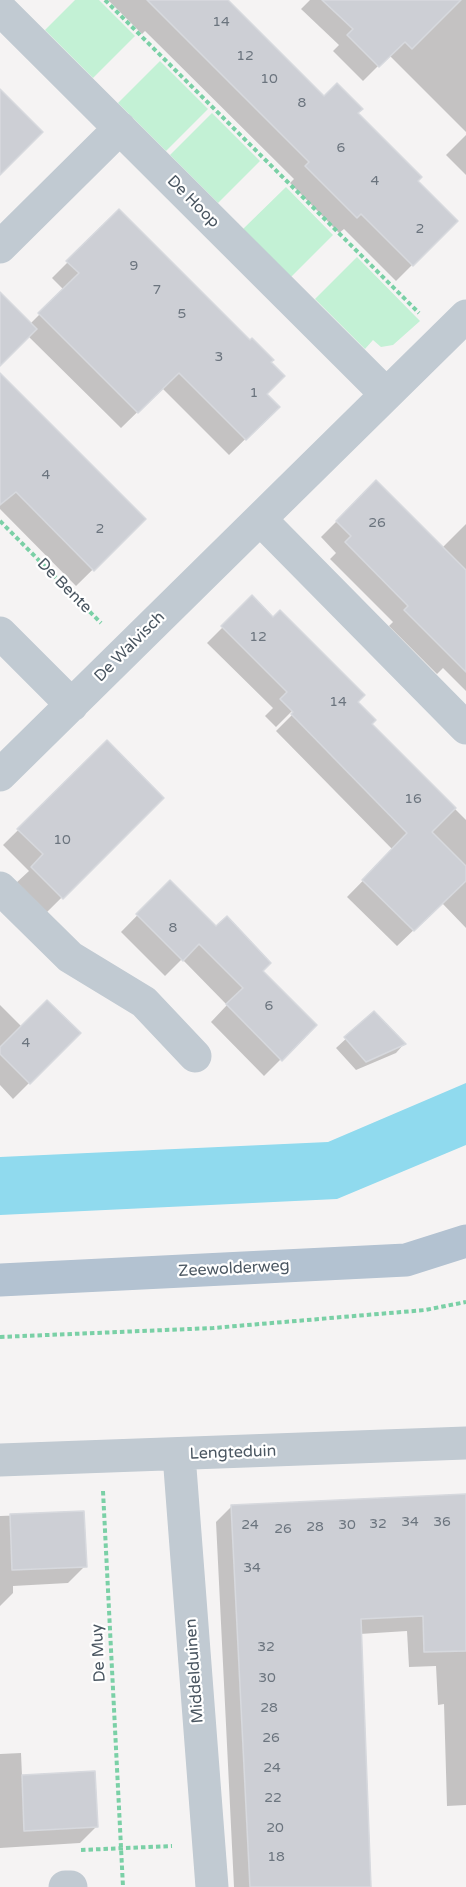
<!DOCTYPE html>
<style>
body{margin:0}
canvas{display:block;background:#f5f3f3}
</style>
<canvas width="466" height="1887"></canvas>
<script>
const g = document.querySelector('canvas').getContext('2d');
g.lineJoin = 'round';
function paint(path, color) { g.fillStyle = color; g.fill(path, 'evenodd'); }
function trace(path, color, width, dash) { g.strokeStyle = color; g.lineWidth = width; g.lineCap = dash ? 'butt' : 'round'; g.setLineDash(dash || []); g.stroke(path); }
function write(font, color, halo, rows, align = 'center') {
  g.font = font + ' "Varela Round",sans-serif'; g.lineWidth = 4.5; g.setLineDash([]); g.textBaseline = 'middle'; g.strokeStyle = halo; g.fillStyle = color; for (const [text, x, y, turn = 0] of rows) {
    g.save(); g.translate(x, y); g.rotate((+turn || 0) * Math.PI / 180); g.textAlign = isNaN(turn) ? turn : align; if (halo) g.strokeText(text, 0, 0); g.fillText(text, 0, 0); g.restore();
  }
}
const green = new Path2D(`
 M75,0h24l36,36 -42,42 -48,-48z
 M160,61l48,48 -42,42 -48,-48z
 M212,113l48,48 -42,42 -48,-48z
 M286,187l47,48 -42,42 -48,-48z
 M357,257l63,64 -27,24 -12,2 -8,-7 -8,9 -50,-50z`);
const water = new Path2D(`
 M466,1083v62l-129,54 -337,16v-58l328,-15z`);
const shadow = new Path2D(`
 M108,0h119l97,98 32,15 60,68 40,40 -60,60 -52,-52 -5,4 -49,-50 4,-4 -149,-148 -3,3z
 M310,0h156v132l-77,-77 -26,26 -30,-30 6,-6 -38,-36z
 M466,135v40l-20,-20z
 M119,211l150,151 -4,32 13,13 -49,48 -67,-67 -41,40 -93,-92 -28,28v-70l30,30 34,-34 -12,-12z
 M0,375l144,144 -68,67 -76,-77z
 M376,482l66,66 24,-24v167l-23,-23 -6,6 -48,-48 4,-4 -63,-63 6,-6 -15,-16z
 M252,598l104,104 14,22 96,96v108l-24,-25 -45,43 -50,-49 46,-47 -117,-119 21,-21 -2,-2 -19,19 -11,-11 8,-8 -66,-65z
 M107,742l55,56 -116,115 -30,-30 13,-12 -26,-26z
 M170,882l145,143 -51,51 -53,-54 16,-17 -45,-46 -17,17 -44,-44z
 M0,1005l22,22 57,6 -66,66 -13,-14z
 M374,1013l30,31 -8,9 -40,17 -20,-22z
 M466,1495v310l-19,1 -3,-102 -6,1 -2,-39 -27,1 -2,-36 -47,3 10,253h-136l-18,-365 16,-16z
 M82,1513l3,53 -17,17 -55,3v7l-13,13v-90z
 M21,1753l1,23 72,-3 2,54 -16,16 -80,5v-94z`);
const building = new Path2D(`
 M147,0h81l96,96 13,-13 26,26 -5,4 64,64 -4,4 40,40 -45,45 -52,-52 -4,4 -52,-52 4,-4z
 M322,0h139l-49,49 -7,-7 -26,25 -32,-32 6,-6z
 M0,89l43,43 -43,43z
 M119,209l131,131 2,-2 22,22 -3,2 14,14 -18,18 13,13 -34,33 -67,-67 -41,40 -100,-100 41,-40 -13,-12z
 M0,292l37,37 -37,37z
 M0,373l146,146 -52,52 -78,-79 -16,13z
 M376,480l90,90v102l-62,-62 4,-4 -63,-64 6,-6 -15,-15z
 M252,595l21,22 7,-7 85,85 -7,7 18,18 -4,4 84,84 -24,24 34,34v15l-52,50 -52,-51 45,-47 -116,-119 2,-2 -13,-13 7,-7 -66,-66z
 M107,740l57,58 -101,101 -32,-32 12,-13 -26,-25z
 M170,880l46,46 11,-10 44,47 -8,8 54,54 -35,36 -56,-57 17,-16 -44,-44 -16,17 -47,-47z
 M47,1000l34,33 -51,51 -30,-30v-7z
 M374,1011l32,33 -40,18 -22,-25z
 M466,1494v157l-42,1 -1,-36 -62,3 10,268h-121l-19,-382z
 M84,1511l3,56 -75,3 -2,-56z
 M95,1771l3,56 -74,4 -2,-56z`);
const path = new Path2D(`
 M105,0l314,313
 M0,521l101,102
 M0,1337l213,-9 212,-18 41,-8
 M103,1491l20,396
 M81,1850l91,-4`);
const minor = new Path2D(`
 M0,9l386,385
 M0,247l120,-119
 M260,519l206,209
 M0,633l72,72
 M0,775l466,-459
 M0,888l70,69 74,45 51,54
 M179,1455l33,432
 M0,1460l466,-17
 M65,1887h6`);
const major = new Path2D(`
 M0,1280l406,-20 60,-19`);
const numberNames = [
 ["14",221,22],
 ["12",245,56],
 ["10",269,79],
 ["8",302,103],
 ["6",341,148],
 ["4",375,181],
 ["2",420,229],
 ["9",134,266],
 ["7",157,290],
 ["5",182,314],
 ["3",219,357],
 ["1",254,393],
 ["4",46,475],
 ["26",377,523],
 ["2",100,529],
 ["12",258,637],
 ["14",338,702],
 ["16",413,799],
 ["10",62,840],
 ["8",173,928],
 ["6",269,1006],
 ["4",26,1043],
 ["34",410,1522],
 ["36",442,1522],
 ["32",378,1524],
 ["24",250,1525],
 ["30",347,1525],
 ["28",315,1527],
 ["26",283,1529],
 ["34",252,1568],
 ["32",266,1647],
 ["30",267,1678],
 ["28",269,1708],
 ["26",271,1738],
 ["24",272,1768],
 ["22",273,1798],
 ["20",275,1828],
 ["18",276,1857]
];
const streetNames = [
 ["De Hoop",193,202,45],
 ["De Bente",64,586,45],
 ["De Walvisch",130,647,-45],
 ["Zeewolderweg",234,1269,-3],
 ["Lengteduin",233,1453,-2],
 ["De Muy",99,1653,-93],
 ["Middelduinen",195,1671,-94]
];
paint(green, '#c3f1d5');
paint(water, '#90daee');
paint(shadow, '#0003');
paint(building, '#cdcfd5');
trace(building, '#d7d9de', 1.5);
trace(path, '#7ad0a6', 4, [4.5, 3]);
trace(minor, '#c1cad2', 33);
trace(major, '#b3c2d1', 33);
write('14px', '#6b747e', null, numberNames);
write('16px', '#4a5661', '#fff', streetNames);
</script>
